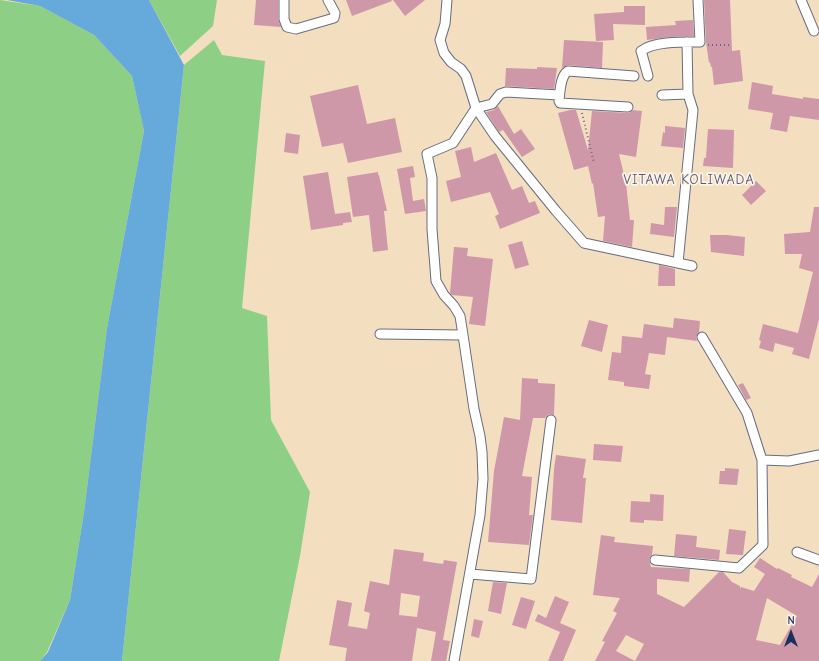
<!DOCTYPE html>
<style>
body{margin:0}
#map{position:relative;width:819px;height:661px;overflow:hidden;background:#f3dec0;font-family:"Comic Neue",sans-serif}
canvas{display:block}
.north{position:absolute;left:771px;top:613px;width:40px;height:40px;-webkit-text-stroke:3px #fcf5e5;paint-order:stroke;rotate:0deg;font-size:11px;font-weight:700;line-height:16px;text-align:center;color:#1b2f5e}
.north::after{content:'';display:block;margin:auto;width:14px;height:18px;background:#1b2f5e;clip-path:polygon(50% 0,100% 100%,50% 72%,0 100%)}
</style>
<div id="map">
<canvas width="819" height="661"></canvas>
<div class="north">N</div>
</div>
<script>
const g = document.querySelector('canvas').getContext('2d');
g.lineJoin = 'round';
function paint(path, color) { g.fillStyle = color; g.fill(path, 'evenodd'); }
function trace(path, color, width, dash) { g.strokeStyle = color; g.lineWidth = width; g.lineCap = dash ? 'butt' : 'round'; g.setLineDash(dash || []); g.stroke(path); }
function write(font, color, halo, rows, align = 'center') {
  g.font = font + ' "Comic Neue",sans-serif'; g.lineWidth = 3.5; g.setLineDash([]); g.textBaseline = 'middle'; g.strokeStyle = halo; g.fillStyle = color; for (const [text, x, y, turn = 0] of rows) {
    g.save(); g.translate(x, y); g.rotate((+turn || 0) * Math.PI / 180); g.textAlign = isNaN(turn) ? turn : align; if (halo) g.strokeText(text, 0, 0); g.fillText(text, 0, 0); g.restore();
  }
}
const green = new Path2D(`
 M0,0l40,6 54,29 38,41 12,55 -37,197 -23,184 -14,88 -23,52 -7,9h-40z
 M149,0h68l-4,26 -33,30z
 M214,40l8,15 43,6 -23,247 25,8 4,104 39,72 -10,64 -21,105h-157l62,-596z`);
const water = new Path2D(`
 M7,0h142l35,65 -62,596h-82l8,-9 22,-52 14,-88 23,-184 37,-197 -12,-55 -38,-41 -54,-29z`);
const building = new Path2D(`
 M256,0h22v19l3,8 -27,-2z
 M346,0h45l1,1 -40,15z
 M393,0h32l-20,16z
 M704,0h26l2,51 8,-1 3,31 -29,4 -2,-18h-1l-1,-5 -1,1 -3,-21z
 M624,6h21v19l-32,-1 1,16 -18,1 -2,-27 30,-2z
 M693,20l1,16 -25,1 -22,3 -1,-13 30,-2 -1,-4z
 M564,40l39,2 -1,26 -34,-3 -6,3z
 M537,67l20,1 -3,21 -49,-3 1,-18 31,1z
 M752,82l21,4 -1,8 31,5v-2l16,2v21l-29,-4 -3,16 -17,-3 3,-16 -25,-4z
 M358,85l9,39 28,-6 7,34 -54,11 -5,-20 -21,4 -12,-51z
 M498,106l16,28 7,-5 14,20 -13,8 -19,-27 -4,2 -13,-20 8,-2z
 M570,110h6l12,40 4,-39 37,2 4,-3 9,1 -6,46 -17,-3 7,29 4,37h4l-2,27 -29,-6 2,-25 -7,1 -5,-34 -1,1 -4,-18 -14,4 -16,-57z
 M665,126l20,2 -2,20 -22,-2 2,-14 2,1z
 M708,129l26,1 -1,38 -30,-2 1,-8h2z
 M286,133l14,2 -2,19 -14,-2z
 M471,147l3,15 22,-9 16,37 10,-4 7,17 6,-2 5,12 -40,16 -5,-13 4,-2 -9,-22 -39,10 -5,-21 15,-4 -6,-26z
 M413,166l2,11 -5,1 3,23 11,-2 2,12 -21,3 -8,-45z
 M328,172l7,42 15,-2 2,10 -9,1v2l-32,5 -8,-54z
 M378,172v3h1l8,36h-3l4,39 -15,2 -4,-37 -16,2 -6,-40z
 M756,181l10,10 -15,14 -9,-10z
 M665,207h12l-3,30 -24,-3 1,-11 13,2z
 M814,207h5v112l-10,40 -17,-5 2,-6 -19,-5 -2,9 -14,-4 2,-7 -2,-1 4,-16 35,9 15,-61 -14,-4 3,-14h-17l-1,-20 26,-2z
 M710,235h17l18,2 -1,19 -33,-4z
 M522,241l7,24 -14,4 -7,-24z
 M454,247l14,1 -1,8 26,3 -8,67 -16,-2 4,-27 -21,-2 -2,-2z
 M659,265l16,4v17h-17z
 M674,318l26,3 -1,11 -3,5 1,4 -30,-4 -2,18 -16,-2 -4,21 6,1 -2,14 -25,-3v-4l-16,-2 4,-28 9,1 1,-17 20,2 2,-14 29,4z
 M589,320l19,5 -6,27 -21,-6z
 M522,378l16,1v4l17,1 -1,31 -5,-1 -4,4h-12l-11,58 10,1 -3,38h4l-4,30 -41,-3 6,-71 10,-54 16,3z
 M743,383l8,15 -5,2 -8,-15z
 M594,444l29,2 -2,16 -28,-2z
 M556,455l30,4 -3,19h3l-4,45 -31,-3 3,-51z
 M725,468l14,1 -2,16 -18,-1 1,-13h5z
 M650,494l14,1 -1,26 -19,-1v3l-14,-1 1,-21 19,1z
 M729,529l17,2 -3,24 -17,-1z
 M676,534l21,2 -1,11 24,3 -1,10 -45,-4z
 M601,535l14,2 -1,5 39,4 -1,9 -3,4 2,8 39,2 -1,13 -32,-3v15l27,13 35,-35h4l9,10 8,4v3l1,-2 13,4 11,-17 -11,-7 6,-9 17,11 1,-1 14,7 -1,2 21,10 7,-13v87h-184l9,-17 -18,-9 -10,16 19,10h-40l10,-19 -3,-1 15,-28 -4,-2 7,-13 -27,-3zM767,598l30,18 -17,29 -24,-5z
 M394,549l30,4 -1,8 20,3 1,-4 13,2 -14,78 7,1 -4,20h-15l5,-29 -19,-4 -5,33h-67l2,-13 -18,-3 8,-45 15,3 -4,23 19,3 3,-16 -6,-2 6,-30 19,4zM401,593l19,3 -3,21 -18,-2z
 M493,582l14,1 -6,31 -13,-3z
 M555,596l14,6 -9,21 16,7 -13,31h-15l12,-29 -25,-11 3,-7 8,4z
 M521,597l14,4 -9,28 -14,-4z
 M474,619l9,2 -4,17 -8,-2z`);
const path = new Path2D(`
 M708,45h21
 M582,113l12,50`);
const street = new Path2D(`
 M284,0v19l3,8 9,2 38,-11 1,-5 -7,-13
 M447,0l-2,24 -5,16 4,13 7,9 10,7 5,7 10,32 16,-4 8,-10 6,-2 53,3
 M801,0l13,31
 M687,42l1,52
 M648,76l-6,-22 -1,-3c13,-10 43,-9 59,-9l-2,-42
 M662,95l26,-1 5,16 -15,153
 M628,107l-68,-4 -1,-2c1,-9 1,-25 9,-30l66,5
 M380,334l83,1 11,74 6,27 2,16 1,27 -3,36 -26,146
 M463,335l-3,-19 -6,-10 -10,-11 -8,-14 -4,-52v-51l-5,-24 26,-11 23,-35 19,28 61,75 28,32 108,23
 M762,460l27,1 30,-6
 M797,552l22,8
 M655,560l84,8 24,-23 -1,-85 -15,-47 -45,-76
 M470,574l61,5 20,-159`);
const neighbourhoodNames = [
 ["VITAWA KOLIWADA",689,180]
];
paint(green, '#8ecf86');
paint(water, '#66a9db');
paint(building, '#ce98a9');
trace(street, '#676c80', 11);
trace(path, '#676c80', 2, [1, 3]);
trace(street, '#fff', 9);
g.letterSpacing = '1px';
write('14px', '#5a5478', '#fcf5e5', neighbourhoodNames);
g.letterSpacing = '0px';
</script>
